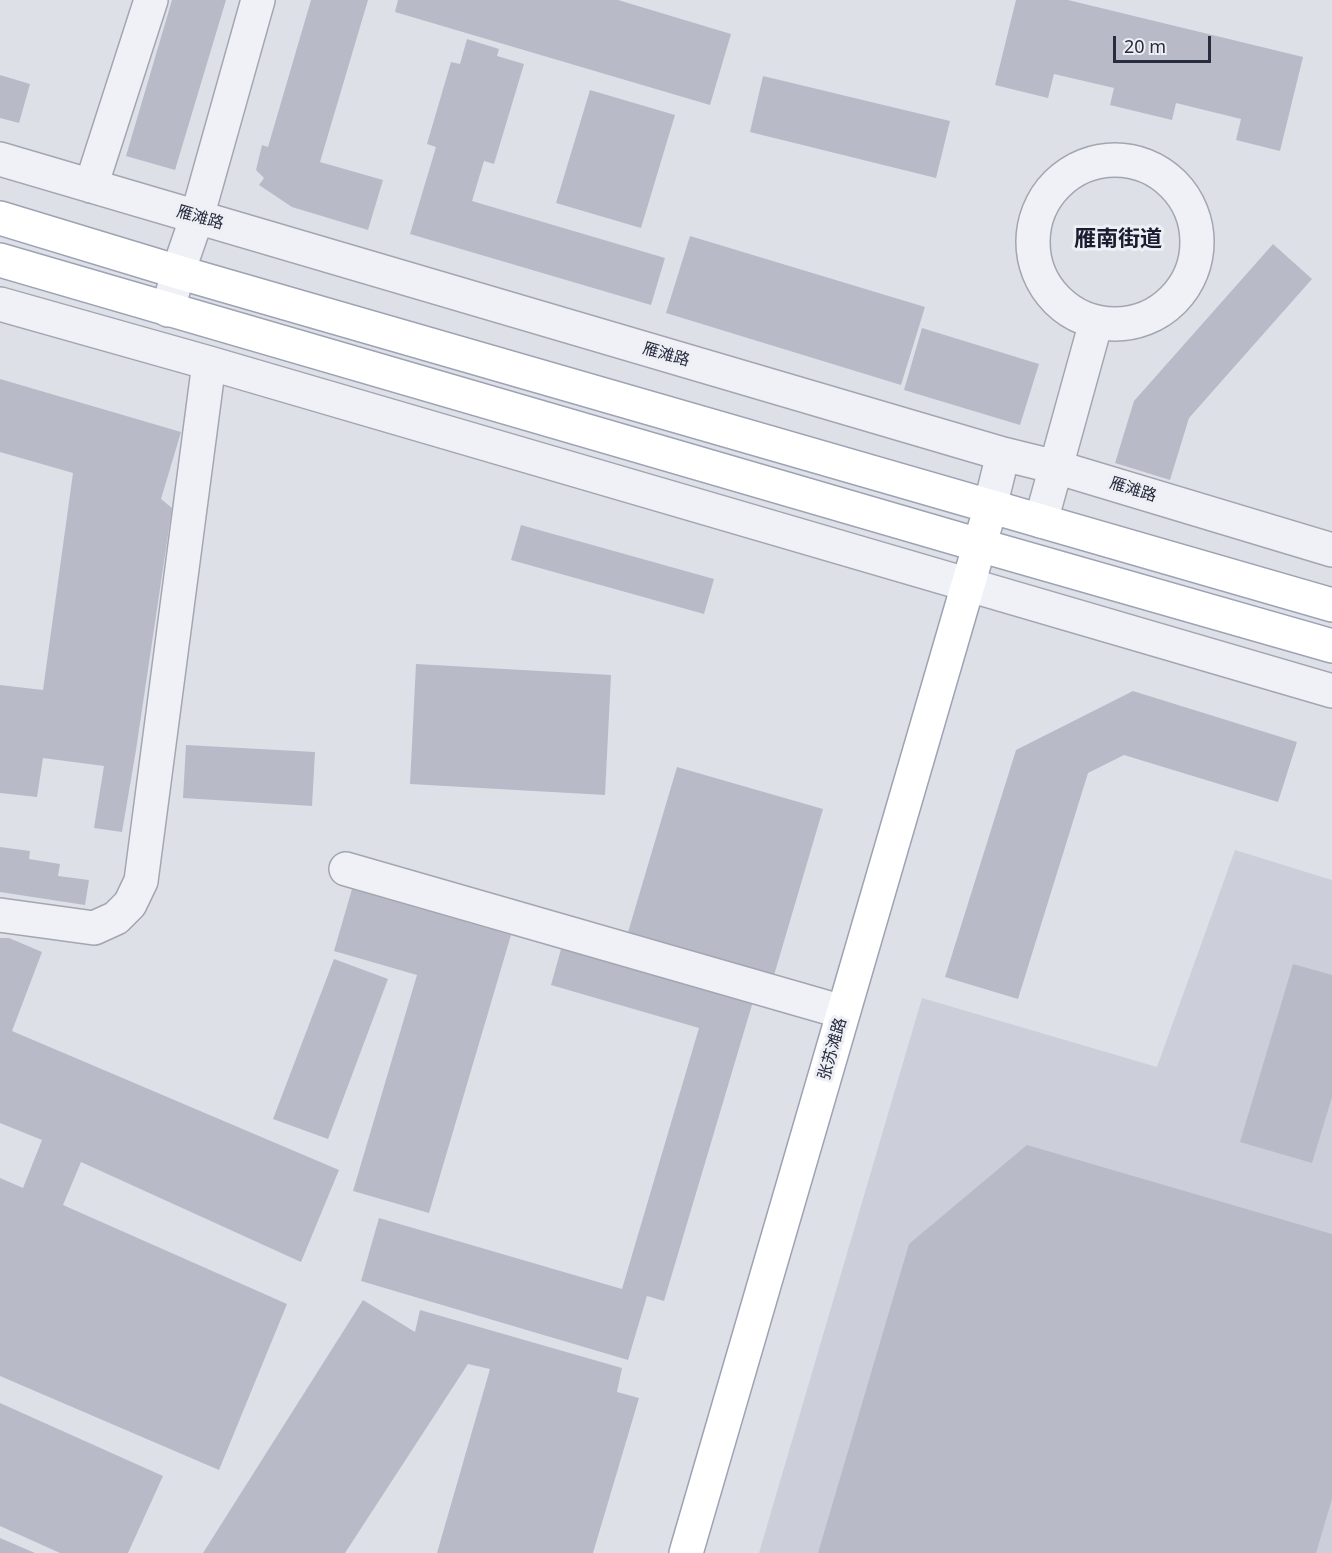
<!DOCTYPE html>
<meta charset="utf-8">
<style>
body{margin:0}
#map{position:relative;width:1332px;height:1553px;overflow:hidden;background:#dde0e7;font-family:"Noto Sans",sans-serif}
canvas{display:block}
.scale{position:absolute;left:1113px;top:36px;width:98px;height:27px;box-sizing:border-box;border:3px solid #272c3e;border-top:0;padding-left:8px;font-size:18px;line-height:21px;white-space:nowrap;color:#272c3e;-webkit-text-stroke:4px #edeff5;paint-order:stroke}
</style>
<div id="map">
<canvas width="1332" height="1553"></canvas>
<div class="scale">20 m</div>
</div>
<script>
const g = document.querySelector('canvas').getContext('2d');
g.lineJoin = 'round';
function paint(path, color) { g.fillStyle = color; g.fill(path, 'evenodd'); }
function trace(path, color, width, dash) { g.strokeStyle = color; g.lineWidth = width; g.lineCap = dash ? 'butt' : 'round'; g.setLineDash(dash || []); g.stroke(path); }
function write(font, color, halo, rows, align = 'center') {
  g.font = font + ' "Noto Sans","Noto Sans SC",sans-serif'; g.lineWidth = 6; g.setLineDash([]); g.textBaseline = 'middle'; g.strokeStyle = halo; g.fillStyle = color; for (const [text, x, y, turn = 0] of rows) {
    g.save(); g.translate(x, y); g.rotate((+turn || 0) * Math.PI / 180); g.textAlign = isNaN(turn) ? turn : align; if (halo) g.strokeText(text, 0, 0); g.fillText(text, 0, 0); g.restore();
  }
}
const built = new Path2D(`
 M1235,850l97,30v673h-573l163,-555 235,69z`);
const building = new Path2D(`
 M172,0h54l-51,170 -49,-14z
 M311,0h57l-48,162 63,18 -15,50 -76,-23 -33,-22 5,-7 -8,-8 6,-25 6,2z
 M398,0h220l113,34 -21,71 -315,-93z
 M1016,0h52l235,57 -23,94 -44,-11 5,-21 -65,-16 -4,17 -62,-15 4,-17 -60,-14 -6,24 -53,-13z
 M467,39l32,10 -2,7 27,8 -30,100 -10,-3 -12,40 193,57 -14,47 -241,-71 26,-87 -9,-3 24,-82 9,2z
 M0,75l30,9 -11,39 -19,-5z
 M763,76l187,45 -14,57 -186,-46z
 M590,90l85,25 -34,113 -85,-25z
 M690,236l235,71 -24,78 -235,-72z
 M1273,244l39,35 -123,139 -19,62 -55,-17 19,-62z
 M922,328l117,36 -19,61 -116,-35z
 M0,379l181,53 -20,67 11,9 -36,242 -14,82 -28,-4 10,-62 -61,-8 -6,39 -37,-4v-108l43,5 30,-217 -73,-21z
 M521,525l193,54 -10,35 -193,-54z
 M416,664l195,11 -6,120 -195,-11z
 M1133,691l164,51 -19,60 -154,-47 -36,18 -70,226 -73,-22 71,-227z
 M186,745l129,7 -3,54 -129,-8z
 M677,767l146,42 -51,173 -146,-43z
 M0,847l30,4 -1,8 31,5 -2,12 31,4 -4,25 -85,-13z
 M352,889l159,46 -82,278 -76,-22 64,-216 -83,-24z
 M0,938h9l33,14 -30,79 327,139 -38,92 -220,-100 -18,43 224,99 -68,166 -219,-94v-198l23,10 19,-48 -42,-17z
 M563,942l191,56 -90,303 -17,-5 -19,64 -267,-79 18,-63 243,71 77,-261 -148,-43z
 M334,959l54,20 -60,160 -55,-20z
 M1293,964l39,11v122l-20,66 -72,-21z
 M1027,1145l305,89v265l-16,54h-498l91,-309z
 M363,1300l52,32 5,-22 202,58 -5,24 22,6 -46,155h-156l53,-184 -22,-5 -123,189h-142z
 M0,1403l163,73 -35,77h-68l-60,-27z
 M0,1538l35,15h-35z`);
const minor = new Path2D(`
 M0,159l1003,295 53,13 276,83
 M1033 242a82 82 0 1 1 164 0a82 82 0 1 1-164 0Z
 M91,186l60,-186
 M0,304l209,59 1123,328
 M168,310l10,-38 19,-55 61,-217
 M990,507l13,-53
 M1041,521l55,-199
 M346,869l497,143
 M0,915l94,13 22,-10 14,-14 11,-23 68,-518`);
const major = new Path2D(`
 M0,218l178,54 1154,333
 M0,260l979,285 353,101
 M686,1553l300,-1030`);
const streetNames = [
 ["雁滩路",200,218,16],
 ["雁滩路",666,355,16],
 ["雁滩路",1133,490,17],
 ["张苏滩路",833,1049,-74]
];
const districtNames = [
 ["雁南街道",1118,240]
];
paint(built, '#cccfd9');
paint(building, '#b8bbc7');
trace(minor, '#a3a6b1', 36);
trace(major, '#9da3b3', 36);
trace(minor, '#f0f1f6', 33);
trace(major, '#fff', 33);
write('16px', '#272c3e', '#edeff5', streetNames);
write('bold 22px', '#191d2f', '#edeff5', districtNames);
</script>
